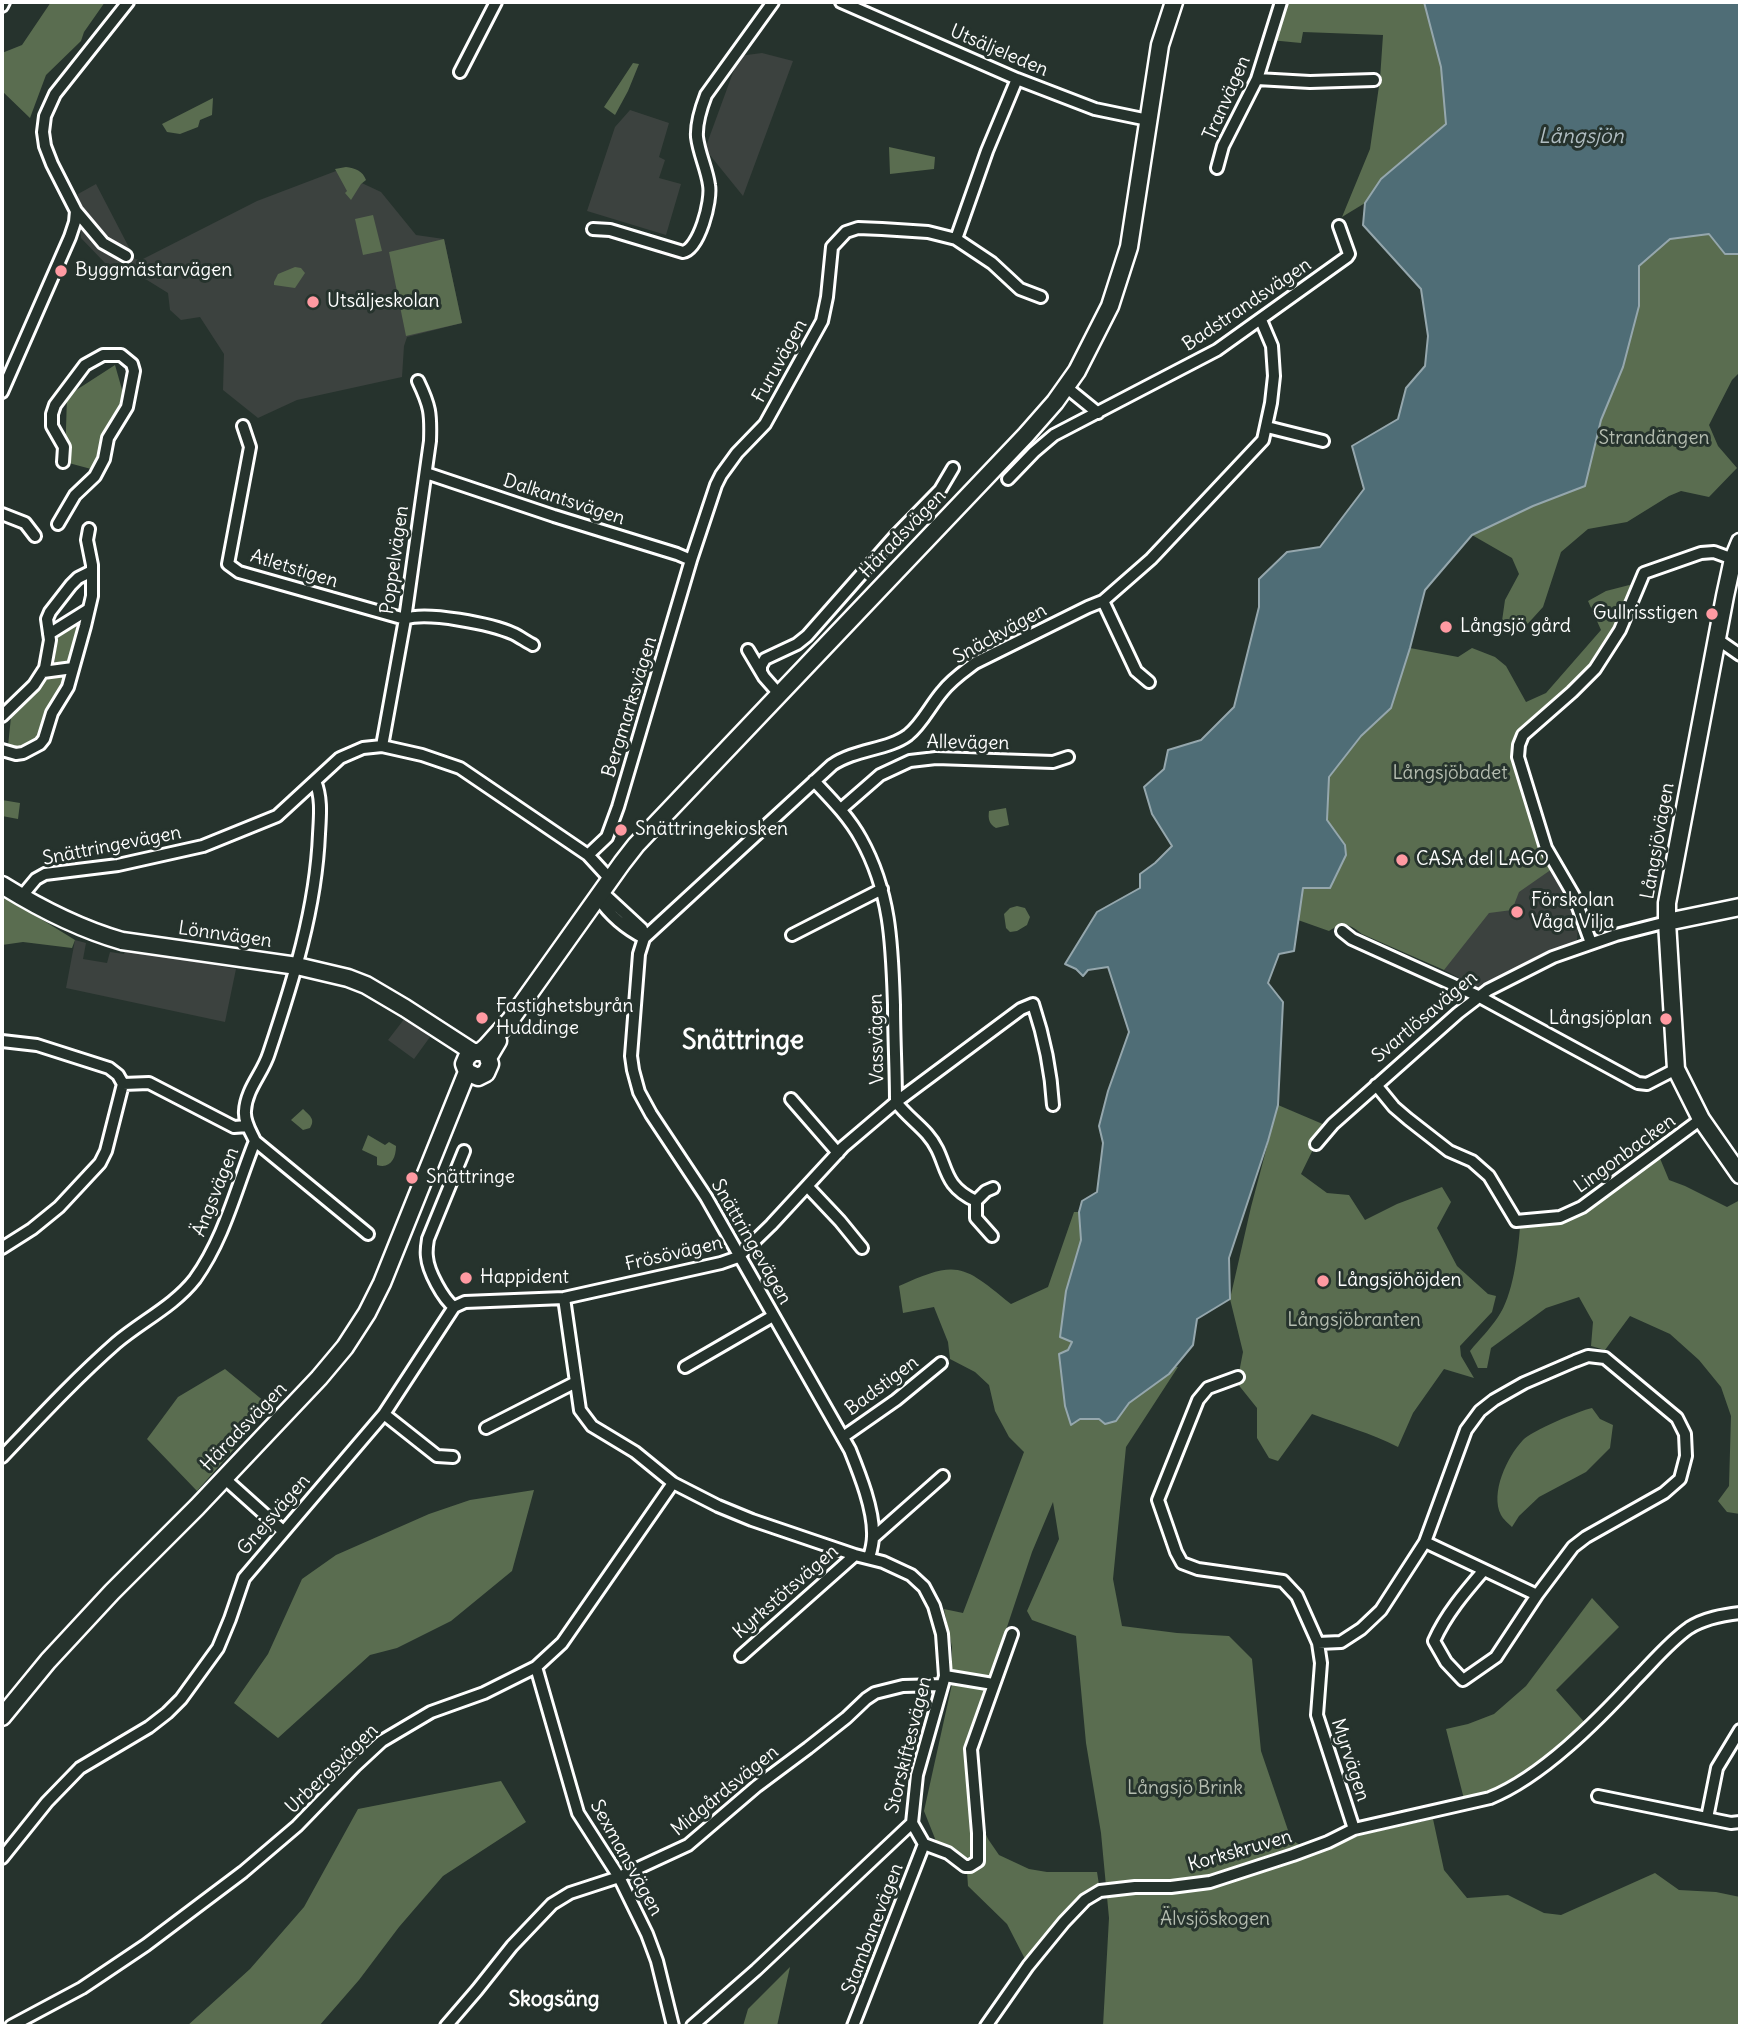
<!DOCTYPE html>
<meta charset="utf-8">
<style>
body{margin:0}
#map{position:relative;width:1742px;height:2028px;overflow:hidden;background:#26332d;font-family:Delius,sans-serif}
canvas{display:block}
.frame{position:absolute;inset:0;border:4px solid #fff;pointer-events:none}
</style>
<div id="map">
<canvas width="1742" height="2028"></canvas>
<div class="frame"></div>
</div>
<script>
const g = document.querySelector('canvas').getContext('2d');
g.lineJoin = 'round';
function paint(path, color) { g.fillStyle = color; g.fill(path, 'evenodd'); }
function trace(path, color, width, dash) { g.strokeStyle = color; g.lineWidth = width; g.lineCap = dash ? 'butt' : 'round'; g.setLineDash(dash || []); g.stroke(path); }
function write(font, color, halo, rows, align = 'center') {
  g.font = font + ' Delius,sans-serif'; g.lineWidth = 6; g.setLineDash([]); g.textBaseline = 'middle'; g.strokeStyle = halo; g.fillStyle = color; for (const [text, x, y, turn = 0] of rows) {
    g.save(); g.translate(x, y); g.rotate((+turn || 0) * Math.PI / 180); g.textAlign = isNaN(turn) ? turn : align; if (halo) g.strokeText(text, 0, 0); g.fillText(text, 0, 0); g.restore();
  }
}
const built = new Path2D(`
 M762,53l31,8 -50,135 -38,-47 34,-93z
 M630,110l39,13 -10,34 6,3 -6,18 22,6 -15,51 -79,-24 28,-84z
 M336,171l45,21 35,43 28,4 18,84 -55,14 -3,9 -2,31 -105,23 -39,18 -35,-28 1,-36 -24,-37 -19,3 -11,-10 -2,-17 -21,-13 -42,-17 -24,-25 -3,-44 18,-10 39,75 6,1 116,-59z
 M1540,850l23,34 15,42 -1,14 -99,48 -34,-18 -3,-10z
 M75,940l11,3 -3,16 24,4 3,-11 14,2 1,-5 111,20 -11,53 -159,-34z
 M405,1018l25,19 -16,22 -26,-19z`);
const green = new Path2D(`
 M51,2h54l-21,30 -3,9 -35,34 -16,43 -28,-27v-38l20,-8z
 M1281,2h144l16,65 5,57 -65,55 -16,24 -23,14 28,-68 10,-70 3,-44 -80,-3 -2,11 -31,-3z
 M633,63l6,1 -11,27 -13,24 -11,-8z
 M213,98l-1,17 -12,5 -2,7 -18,7 -13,-2 -5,-8z
 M889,147l46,10 -1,12 -44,5z
 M346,167c9,1 17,4 20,13l-5,4 -10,16 -6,-7 2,-2 -12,-22z
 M373,215l9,36 -19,4 -8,-36z
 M1709,234l16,20h15v118l-8,8 -23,45 9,21 19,22 -28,29 -28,-6 -12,5 -42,26 -39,7 -27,23 -18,55 -20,22 -21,-8 3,-21 14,-26 -7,-16 -40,-23 61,-29 52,-20 16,-66 22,-53 16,-60v-41l31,-27z
 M444,239l18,84 -56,13 -17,-84z
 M295,267l6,1 4,5 -10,15 -21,-3v-3l4,-8z
 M115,365l10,35 -34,69 -26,-7 2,-66z
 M1641,582l-46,87 -52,43 -30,48 27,90 12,19 -33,23 -7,18 -23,3 -45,57 -82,-36c-13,-10 -18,-13 -33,-3l-31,-11 5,-32 42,-44 -18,-24 2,-43 32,-41 30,-28 19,-60 48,9 14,-9 23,9 11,9 20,36 20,-9 55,-63 -13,-29 18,-10z
 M83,617l-11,47 -18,3 4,-34z
 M69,672l-32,71 -18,8 -11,-5 3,-29 8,-12 28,-31z
 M2,800l18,3 -2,16 -16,-3z
 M1006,808l3,17 -13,3c-7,-4 -8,-9 -7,-17z
 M2,895l73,45 -3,8 -49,-6 -21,3z
 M1017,906l8,2 5,9 -3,8 -10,6 -7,1 -4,-4 -2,-14 6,-6z
 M1278,1105l47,20 -24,49 26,19 22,2 16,25 32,-16 45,-17 9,15 -14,26 20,38 31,28 8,2 -4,16 -32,34 1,10 13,22 -30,-9 -31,44 -15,34c-27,-14 -57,-22 -86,-33l-34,47 -9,-3 -12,-20v-30l-20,-25 6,-31 -13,-53 21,-92z
 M303,1109c6,6 13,10 7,19l-7,2 -12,-10z
 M368,1135l17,10 4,-3 7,4c0,13 -6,23 -19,19v-8l-15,-7z
 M1659,1156l10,24 16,6 42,21 13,-7v314l-13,-2 -9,-11 11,-15 2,-70 -10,-29 -22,-27 -29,-26 -40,-18 -25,34 -14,-4 2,-24 -14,-25 -33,11 -55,40 -4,20h-9l-8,-17c9,-11 20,-22 28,-34 15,-21 20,-64 22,-90l41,-5 26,-11z
 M1074,1212h5l2,28 -15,51 -6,46 12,4 -4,9 40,17h70l-52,80 -13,132 9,47 55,7 52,3 23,23 9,92 30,88 23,16 42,-19 77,-17 11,51 23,28 41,-3 36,18 17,2 94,-42 24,17 37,2 24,5v129h-637l6,-108 -8,-85 -15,-90 -10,-107 -44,-16 -5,-9 32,-72 -6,-37 -21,50 -30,90 -18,50 -16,58 9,64 11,25 11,16 30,14 18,3h50l3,19c-6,1 -12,2 -17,5 -22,11 -42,46 -57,65l-19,-37 -39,-38 -1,-15 -31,-30 -12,-30 28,-127v-37l-8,-38 19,4 61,-161 -15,-15 -14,-26 -6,-26 -14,-13 -25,-13 -2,-17 -14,-35 -31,6 -4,-27c59,-27 64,-21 112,18l37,-17z
 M225,1369l46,38 -74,84 -50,-52 31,-42z
 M1592,1408l8,11 13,6 -3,23 -24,24 -47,25 -20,19 -7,11c-3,-3 -9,-8 -11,-12 -11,-22 6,-58 22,-75 8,-9 56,-29 69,-32z
 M534,1490l-22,81 -61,50 -54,27 -27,7 -92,83 -44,-35 34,-49 34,-75 34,-24 93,-41 41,-14z
 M1592,1598l27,29 -63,63 30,34c-24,20 -47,45 -75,59 -15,8 -31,12 -47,16l-18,-70 22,-5 26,-10 32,-28z
 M501,1781l25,41 -83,54 -44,51 -40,53 -40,46h-132l63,-57 54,-62 54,-98z
 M790,1967l-13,59h-34l5,-17z`);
const water = new Path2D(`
 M1424,2h316v252h-15l-16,-20 -39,5 -31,27v40l-16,61 -22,53 -16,66 -52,20 -61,29 -47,55 -15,58 -19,60 -30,28 -32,41 -2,43 18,25 1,10 -16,33h-27l-9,63 -15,3 -11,29 15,19 -5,103 -10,36 -39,117 1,41 -33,20 -4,26 -24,29 -40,29 -13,18 -11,3 -6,-5h-19l-9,6 -6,-19 -6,-52 9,-4 4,-8 -12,-5 6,-46 15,-51 -2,-28 3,-11 15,-9 6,-49 -4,-17 9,-35 21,-59 -21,-65 -20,3 -5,6 -7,-7 -11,-5 32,-52 43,-24v-14l15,-11 17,-17 -20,-32 -8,-27 20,-18 4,-19 33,-10 33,-33 25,-100v-28l28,-27 33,-5 44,-58 -12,-43 46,-27 8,-31 19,-22 3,-30 -7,-47 -58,-64 2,-22 16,-24 65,-55 -5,-57z`);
const street = new Path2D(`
 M841,2l176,77 78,30 53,11
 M2,6l2,-4
 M460,72l36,-70
 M1257,79l53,3 64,-2
 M1217,168l6,-22 34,-67 24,-77
 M593,229l17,1 73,22c16,-3 29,-51 26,-67 -2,-16 -10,-31 -12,-48 -1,-14 4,-29 9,-42l67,-93
 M956,239l36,24 28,26 21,8
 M126,256l-23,-13 -27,-32 -24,-47 -7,-18 -2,-14 2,-16 10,-22 73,-92
 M1066,387l32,26
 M2,392l68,-155 5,-15 1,-11
 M243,426l7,21 -22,117 11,8 166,47c21,-8 87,5 109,15 6,3 13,8 19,11
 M1267,427l56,14
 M426,473l128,43 123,38 14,6
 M1008,479l26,-27 20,-17 163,-85 130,-93 2,-3 -10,-28
 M2,514l23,9 10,13
 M58,524l17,-29 20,-19 9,-17 4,-21 19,-31 7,-36 -2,-7 -11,-9h-18l-18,10 -30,40 -3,9v12l12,21 -1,15
 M1103,601l33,70 13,11
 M49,634l40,-25
 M1717,639l23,16
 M748,650l16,27 15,17
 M761,670v-4l4,-7 32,-15 10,-8 89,-101 44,-45 13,-22
 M43,672l30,-4
 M2,716l32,-31 11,-17 5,-28 -3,-21 3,-7 21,-27 7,-7 14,-7
 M382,746l23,-127 25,-178c1,-28 0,-35 -12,-60
 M2,750l14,4 7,-1 17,-9 4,-5 8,-26 16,-26 17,-61 7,-30v-31l-5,-25 2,-11
 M814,781c17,18 35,36 47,58 30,54 31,107 33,166 0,33 2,65 2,97 9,12 21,21 31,32 23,26 11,50 49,67v17l16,18
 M841,809l39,-34 30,-14 26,-3 117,4 15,-5
 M588,855l19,-18 11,-30 73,-247 25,-75 5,-10 16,-22 28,-29 57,-103 5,-24 5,-50 14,-15 12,-4 24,1 46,3 28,7 31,-88 30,-72
 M602,892l40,37 2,9 -5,16 -8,102 2,14 6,22 12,22 55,83 144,253c10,25 24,60 23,86 0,8 -2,15 -4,22
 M21,897l15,-18 9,-5 73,-9 85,-19 74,-30 63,-58 23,-10 19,-2 40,9 38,13 128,87 22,24
 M598,898c11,16 28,31 46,40
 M1342,931l10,8 126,57 160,87 9,1 29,-15
 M792,935l90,-46
 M644,938l188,-173c23,-16 56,-15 76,-30 14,-11 22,-29 34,-43 9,-12 21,-20 33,-29l113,-56 15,-6 48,-42 112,-119 8,-37 3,-27 -2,-30 -11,-26
 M1591,943l-17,-47 -28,-48 -28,-91 1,-12 4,-10 49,-43 23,-23 25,-39 24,-57 57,-20 13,-1 19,7
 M2,1041l35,4 72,23 9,7 5,9 26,-1 85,44 14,-1
 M1376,1085l18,22 14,12 41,32 23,10 17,15 27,45 44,-4 22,-10 119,-88
 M791,1099l47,54
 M255,1141l113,93
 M1316,1144l17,-20 125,-111 30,-23 65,-33 63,-22 51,-13
 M807,1186l33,35 22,27
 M976,1201l10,-10 7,-3
 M2,1248l30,-19 27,-22 41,-44 6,-12 17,-67
 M564,1298l16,112 12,16 43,26 38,31 45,23 34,14 103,35 28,7 28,13 13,12 10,19 8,28 3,42 -28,99 -5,48 -156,147 -64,56
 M454,1307c-11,-8 -26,-36 -27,-50 -1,-6 0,-12 1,-18l36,-88
 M685,1367l88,-51
 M1238,1377l-30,11 -10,12 -40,100 18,52 6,11 16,6 85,12 14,15 21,47 3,20 -4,52 37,114
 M384,1414l53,42 16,1
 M486,1428l90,-46
 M843,1437l53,-37 45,-37
 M2,1457c37,-39 73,-78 114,-114 26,-22 58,-37 79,-64 30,-42 41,-91 60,-138 -4,-9 -11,-19 -10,-30 1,-22 18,-38 24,-58 24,-72 47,-144 50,-219 1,-18 3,-36 -4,-53
 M224,1478l59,53
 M874,1537l69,-61
 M1425,1542l112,53
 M1318,1643l23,-1 20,-13 20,-19 44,-68 41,-112 14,-19 14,-11 30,-17 51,-22 13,-5 17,2 72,60 8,16 1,22 -6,23 -16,14 -78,44 -13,10 -36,48 -41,62 -33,23 -17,-18 -12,-21c12,-27 31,-49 50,-71
 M741,1656l114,-101
 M536,1667l42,146 41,64 28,57 10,27 16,65
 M945,1676l48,8
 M1598,1796l133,27 9,-1
 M1707,1818l10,-50 23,-38
 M912,1823l12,21 24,9 17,13h5l8,-5v-28l-7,-84 41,-115
 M2,1858l45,-56 33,-34 69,-41 18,-14 14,-14 37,-51 12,-29 14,-41 140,-164 70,-107 11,-5 99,-4 157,-35 17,-6 33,-32 72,-78 53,-45 125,-93 12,-5c11,33 18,66 20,101
 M11,2026l71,-38 64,-43 97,-73 54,-46 58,-60 27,-25 49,-29 53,-19 52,-26 26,-24 111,-160
 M446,2026l31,-36 35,-44 40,-42 18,-11 49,-16 69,-32 69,-59 51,-38 38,-30 20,-19 9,-6 28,-7 39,-1
 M853,2026l71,-182
 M986,2026l42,-60 36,-44 21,-22 15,-9 35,-4h36l39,-5 83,-27 35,-13 26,-13 136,-31c52,-21 107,-77 145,-118 17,-17 34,-38 54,-52 15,-10 34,-13 51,-15`);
const secondary = new Path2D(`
 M1740,542l-7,17 -8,37 -58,307v19l9,147 25,50 39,56
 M2,885c37,23 78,44 120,56l175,25 51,12 18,7 39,23 68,44
 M1667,922l73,-15
 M467,1072l11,5 8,-4 4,-9 -2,-6 10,-17
 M2,1717l46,-56 64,-69 85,-85 122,-129 26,-31 22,-34 15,-30 85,-211 -3,-8 3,-7 6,-5h7l6,-5 25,-28 111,-156 14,-18 390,-410 29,-33 22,-31 33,-65 19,-59 31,-202 14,-43`);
const markers = [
 [61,271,7,"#ff9aa2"],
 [313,302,7,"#ff9aa2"],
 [1712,614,7,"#ff9aa2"],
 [1446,627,7,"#ff9aa2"],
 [621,830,7,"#ff9aa2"],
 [1402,860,7,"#ff9aa2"],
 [1517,912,7,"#ff9aa2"],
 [482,1018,7,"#ff9aa2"],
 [1666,1019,7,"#ff9aa2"],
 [412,1178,7,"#ff9aa2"],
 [466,1278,7,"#ff9aa2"],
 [1323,1281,7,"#ff9aa2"]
];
const streetNames = [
 ["Utsäljeleden",999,51,23],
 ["Tranvägen",1227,98,-66],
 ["Badstrandsvägen",1247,305,-34],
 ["Furuvägen",780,361,-61],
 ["Dalkantsvägen",564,500,18],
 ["Häradsvägen",903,534,-46],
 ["Poppelvägen",395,560,-82],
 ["Atletstigen",294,569,17],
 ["Snäckvägen",1000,634,-29],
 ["Bergmarksvägen",630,707,-73],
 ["Allevägen",968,743,1],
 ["Långsjövägen",1658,841,-80],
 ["Snättringevägen",112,846,-11],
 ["Lönnvägen",225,935,8],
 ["Svartlösavägen",1425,1017,-40],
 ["Vassvägen",877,1039,-91],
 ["Lingonbacken",1625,1154,-36],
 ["Ängsvägen",216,1192,-68],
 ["Snättringevägen",751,1242,60],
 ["Frösövägen",674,1254,-13],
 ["Badstigen",882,1386,-37],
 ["Häradsvägen",244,1427,-46],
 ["Gnejsvägen",274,1515,-49],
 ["Kyrkstötsvägen",786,1592,-41],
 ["Storskiftesvägen",909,1745,-76],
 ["Myrvägen",1350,1760,72],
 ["Urbergsvägen",332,1769,-44],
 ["Midgårdsvägen",725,1791,-39],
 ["Korkskruven",1240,1851,-16],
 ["Sexmansvägen",626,1858,61],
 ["Stambanevägen",873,1929,-69]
];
const poiNames = [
 ["Byggmästarvägen",75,271],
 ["Utsäljeskolan",327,302],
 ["Gullrisstigen",1698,614,"right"],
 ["Långsjö gård",1460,627],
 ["Snättringekiosken",635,830],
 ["CASA del LAGO",1416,860],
 ["Förskolan",1531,901],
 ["Våga Vilja",1531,923],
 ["Fastighetsbyrån",496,1007],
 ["Huddinge",496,1029],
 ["Långsjöplan",1652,1019,"right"],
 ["Snättringe",426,1178],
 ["Happident",480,1278],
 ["Långsjöhöjden",1337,1281]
];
const parkNames = [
 ["Strandängen",1654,439],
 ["Långsjöbadet",1450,774],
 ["Långsjöbranten",1354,1321],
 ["Långsjö Brink",1185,1789],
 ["Älvsjöskogen",1215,1920]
];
const waterNames = [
 ["Långsjön",1581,137]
];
const neighbourhoodNames = [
 ["Skogsäng",554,2000]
];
const districtNames = [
 ["Snättringe",743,1042]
];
paint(built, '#3c423f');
paint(green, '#5a6d50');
paint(water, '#4f6d76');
trace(water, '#95a7ad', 2);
trace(street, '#fff', 16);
trace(secondary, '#fff', 21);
trace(street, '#26332d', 10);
trace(secondary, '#26332d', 16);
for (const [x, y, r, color] of markers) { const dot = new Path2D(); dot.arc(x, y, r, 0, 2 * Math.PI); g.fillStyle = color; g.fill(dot); trace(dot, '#26332d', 2.5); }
write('19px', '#fff', '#26332d', streetNames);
write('19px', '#fff', '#26332d', poiNames, 'left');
write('19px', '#b5bdb0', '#26332d', parkNames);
write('italic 21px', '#b0bdc1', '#26332d', waterNames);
write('bold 21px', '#fff', '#26332d', neighbourhoodNames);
write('bold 26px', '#fff', '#26332d', districtNames);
</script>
